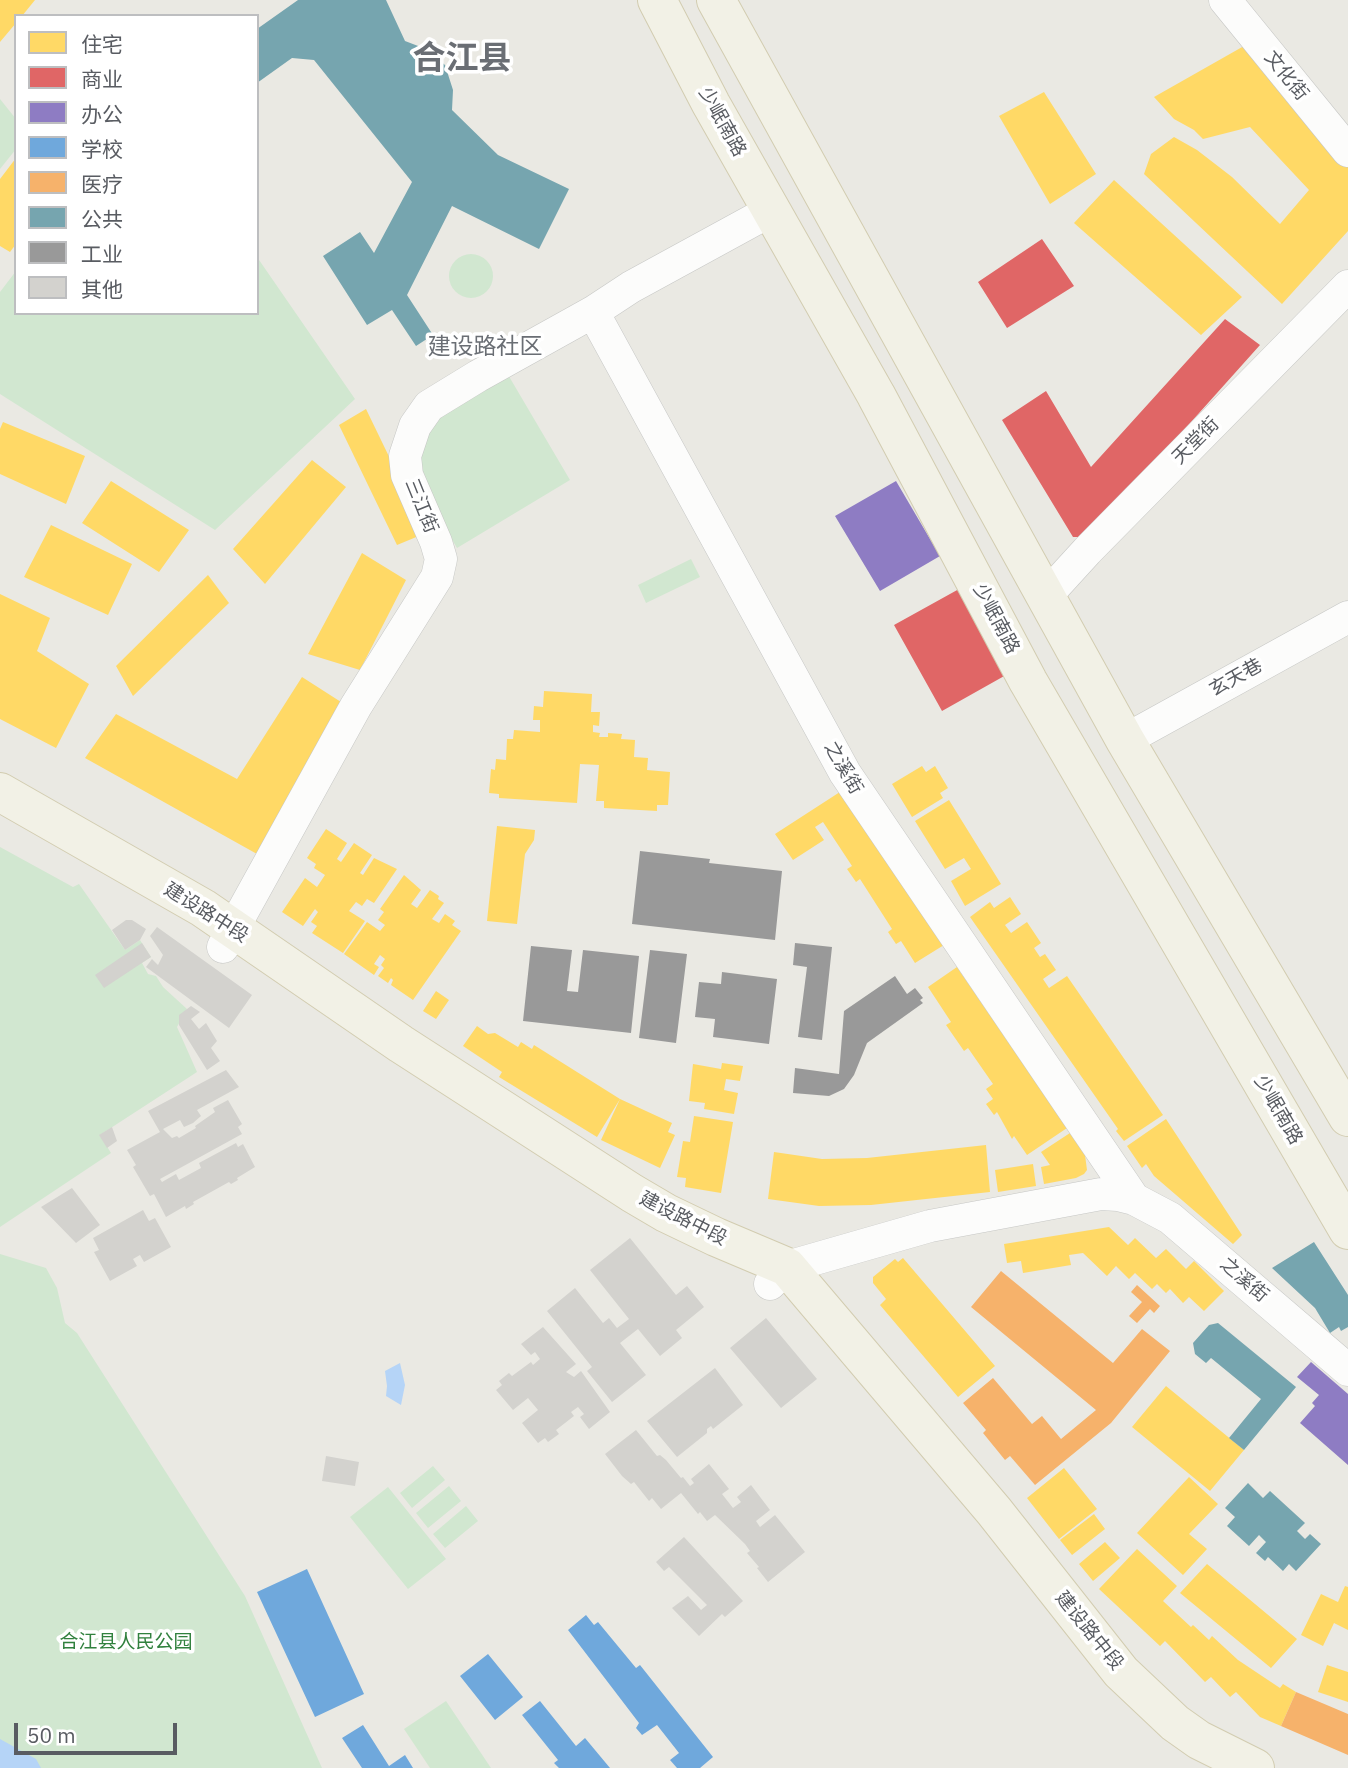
<!DOCTYPE html>
<meta charset="utf-8">
<style>
body{margin:0}
#map{position:relative;width:1348px;height:1768px;overflow:hidden;background:#eae9e3;font-family:"IBM Plex Sans","Noto Sans SC",sans-serif}
canvas{display:block}
.legend{position:absolute;left:14px;top:14px;width:245px;height:301px;box-sizing:border-box;background:#fff;border:2px solid #bdbec0;margin:0;padding:9px 12px;list-style:none;font-size:21px;color:#595c62}
.legend li{display:flex;align-items:center;gap:14px;height:35px}
.legend b{width:35px;border:2px solid #bdbec0}
.scale{position:absolute;left:14px;top:1723px;width:163px;height:32px;box-sizing:border-box;border:4px solid #595c62;border-top:0;padding-left:9px;font-size:21px;line-height:24px;white-space:nowrap;color:#595c62;-webkit-text-stroke:5px #fff;paint-order:stroke}
</style>
<div id="map">
<canvas width="1348" height="1768"></canvas>
<ul class="legend">
<li><b style="height:19px;background:#ffd966"></b>住宅</li>
<li><b style="height:19px;background:#e06666"></b>商业</li>
<li><b style="height:19px;background:#8e7cc3"></b>办公</li>
<li><b style="height:19px;background:#6fa8dc"></b>学校</li>
<li><b style="height:19px;background:#f6b26b"></b>医疗</li>
<li><b style="height:19px;background:#76a5af"></b>公共</li>
<li><b style="height:19px;background:#999"></b>工业</li>
<li><b style="height:19px;background:#d3d2ce"></b>其他</li>
</ul>
<div class="scale">50 m</div>
</div>
<script>
const g = document.querySelector('canvas').getContext('2d');
g.lineJoin = 'round';
function paint(path, color) { g.fillStyle = color; g.fill(path, 'evenodd'); }
function trace(path, color, width, dash) { g.strokeStyle = color; g.lineWidth = width; g.lineCap = dash ? 'butt' : 'round'; g.setLineDash(dash || []); g.stroke(path); }
function write(font, color, halo, rows, align = 'center') {
  g.font = font + ' "IBM Plex Sans","Noto Sans SC",sans-serif'; g.lineWidth = 7; g.setLineDash([]); g.textBaseline = 'middle'; g.strokeStyle = halo; g.fillStyle = color; for (const [text, x, y, turn = 0] of rows) {
    g.save(); g.translate(x, y); g.rotate((+turn || 0) * Math.PI / 180); g.textAlign = isNaN(turn) ? turn : align; if (halo) g.strokeText(text, 0, 0); g.fillText(text, 0, 0); g.restore();
  }
}
const green = new Path2D(`
 M0,99l16,20v30l-16,20z
 M449 276a22 22 0 1 1 44 0a22 22 0 1 1-44 0Z
 M257,257l98,142 -140,131 -215,-136v-102l16,-21v42h241z
 M507,373l63,107 -113,68 -31,-53 -7,-36 3,-17 22,-33z
 M691,559l9,18 -54,26 -8,-18z
 M0,847l73,40 6,-3 46,66 15,-10 11,17 -9,6 6,11 8,2 7,11 24,22 -10,18 20,45 -97,63 11,18 -111,74z
 M0,1254l46,14 11,20 8,35 12,10 168,263 77,172h-322z
 M433,1466l12,14 -33,28 -12,-15z
 M449,1486l12,15 -33,27 -12,-15z
 M388,1487l58,72 -38,30 -58,-72z
 M466,1506l12,15 -33,27 -12,-14z
 M446,1701l45,67h-61l-26,-39z`);
const water = new Path2D(`
 M400,1363l5,22 -4,20 -15,-9 1,-10 -2,-15z
 M0,1739l36,20 5,9h-41z`);
const homes = new Path2D(`
 M0,0h35l-13,16h-6v7l-16,19z
 M1251,42l97,119v70l-66,73 -138,-130 7,-20 23,-17 23,13 35,27 48,47 29,-34 -59,-63 -47,12 -9,-9 -20,-11 -20,-22z
 M1044,92l52,82 -46,30 -51,-88z
 M16,158v86l-6,8 -10,-6v-67z
 M1114,180l128,117 -41,38 -127,-112z
 M366,409l60,124 -29,12 -58,-120z
 M3,422l82,34 -19,48 -66,-30v-45z
 M312,460l34,27 -81,97 -32,-35z
 M111,481l78,49 -30,42 -77,-49z
 M51,525l81,39 -24,51 -84,-38z
 M362,553l44,27 -46,90 -52,-16z
 M208,575l21,28 -96,93 -17,-30z
 M0,594l50,24 -13,33 52,33 -33,64 -56,-29z
 M302,677l39,25 -84,152 -172,-96 31,-44 121,65z
 M544,691l48,3 -1,18h9l-1,14 -6,-1v7l7,1 -1,4h9v-4l14,1 -1,5 14,1 -1,17 14,1 -1,12 23,2 -2,33h-11v6l-53,-3v-7h-8l3,-36 -19,-1 -3,39 -78,-5v-4l-10,-1 2,-24 4,1 1,-11 10,1 1,-21h6l1,-9 26,2v-12h-7l1,-14 9,1z
 M922,766l4,6 9,-6 13,22 -8,5 3,5 -31,19 -20,-33z
 M843,790l101,155 -29,18 -14,-22 -5,3 -8,-12 4,-3 -32,-50 -4,3 -9,-13 5,-3 -29,-44 -8,5 9,13 -31,20 -18,-26z
 M949,800l52,84 -36,22 -14,-25 20,-12 -7,-11 -19,11 -30,-48z
 M497,826l38,4 -1,10 -9,14 -8,70 -30,-3z
 M326,829l21,14 -10,16 4,3 13,-19 18,12 -12,18 3,2 11,-17 23,11 -23,34 -7,-4 -5,7 -6,-4 -7,9 16,10 -22,32 -31,-20 5,-7 -6,-4 7,-10 -3,-3 -12,17 -21,-14 23,-34 12,9 8,-12 -11,-7 2,-4 -9,-6z
 M404,875l17,15 -10,14 6,4 13,-18 9,6 -1,3 6,4 -12,16 7,4 6,-9 10,7 -3,4 9,6 -48,69 -22,-15 2,-5 -2,-2 -3,5 -10,-7 6,-8 -3,-3 4,-6 -5,-4 -6,9 5,3 -5,8 -30,-21 23,-32 13,9 5,-6 -7,-5 6,-8 -4,-3z
 M1010,897l11,17 -16,11 6,8 16,-11 14,21 -7,5 6,9 5,-3 11,16 -13,9 6,9 18,-12 96,139 -39,26 -8,-10 2,-2 -148,-212 20,-15 4,6z
 M957,967l110,161 -40,27 -13,-19 -2,3 -15,-27 -3,3 -8,-11 7,-5 -7,-10 7,-5 -25,-36 -4,3 -18,-26 5,-3 -23,-35z
 M436,991l13,9 -13,19 -13,-8z
 M477,1026l11,8 7,-1 23,14 3,-5 11,7 2,-4 86,54 52,24 -4,9 7,3 -15,33 -59,-28 19,-41 -23,38 -98,-60 3,-5 -39,-26z
 M722,1063l21,3 -3,15 -14,-2 -2,11 14,3 -4,21 -30,-5 1,-6 -16,-2 4,-37 28,5z
 M694,1116l39,6 -12,71 -36,-6 1,-9 -9,-1 6,-36 7,1z
 M1166,1119l76,116 -9,9 -79,-68 -8,-12 -4,4 -15,-22z
 M1070,1133l15,22 2,15 -3,4 -8,4 -32,6 -3,-17 9,-2 -9,-13z
 M986,1145l4,47 -119,13 -52,1 -51,-7 6,-47 48,7 45,-1z
 M1033,1164l3,22 -38,6 -3,-22z
 M1109,1227l19,18 7,-7 21,20 10,-9 20,20 8,-8 30,30 -20,20 -15,-14 -6,6 -13,-14 -4,4 -9,-9 -5,5 -17,-16 -6,6 -13,-13 -9,10 -24,-23 -14,2 2,10 -48,8 -2,-12 -14,2 -3,-19z
 M903,1258l92,108 -37,31 -78,-92 6,-6 -13,-16v-6l22,-18 3,3z
 M1166,1386l78,64 -34,41 -78,-64z
 M1064,1468l33,41 -38,30 -32,-41z
 M1189,1477l29,27 -29,30 18,15 -24,26 -46,-42z
 M1094,1514l11,15 -33,26 -12,-15z
 M1105,1542l15,16 -27,23 -14,-17z
 M1137,1549l40,37 -14,15 28,26 2,-2 16,15 3,-4 26,24 42,28 3,-4 13,8 -15,34 -21,-9 -24,-25 -6,5 -19,-20 -6,5 -40,-41 -5,5 -61,-57z
 M1207,1564l90,75 -26,29 -91,-75z
 M1345,1586l3,1v43l-14,-7 -11,23 -22,-11 20,-41 17,8z
 M1327,1665l21,7v30l-30,-10z`);
const shops = new Path2D(`
 M1042,239l32,47 -67,42 -29,-46z
 M1225,319l35,26 -172,192h-15l-71,-117 44,-29 45,76z
 M959,589l47,86 -64,36 -48,-86z`);
const offices = new Path2D(`
 M896,481l44,75 -60,35 -45,-75z
 M1311,1362l37,32v71l-48,-42 15,-17 -3,-3 7,-8 -22,-18z`);
const schools = new Path2D(`
 M307,1569l57,125 -49,23 -58,-125z
 M586,1615l8,10 4,-3 38,46 4,-3 73,92 -13,11h-23l-7,-8 9,-7 -22,-28 -15,10 -6,-7 3,-5 -71,-93z
 M488,1654l35,43 -28,23 -35,-44z
 M540,1701l36,45 9,-8 25,30h-51l-5,-5 4,-3 -36,-45z
 M363,1725l26,41 16,-11 8,13h-51l-20,-30z`);
const health = new Path2D(`
 M1001,1271l112,92 29,-34 28,22 -59,72 -76,62 -25,-29 -5,4 -22,-27 3,-3 -23,-27 30,-25 39,46 10,-8 19,23 35,-29 -125,-103z
 M1137,1285l23,21 -6,7 -4,-4 -13,14 -8,-7 13,-14 -11,-10z
 M1296,1692l52,22v41l-67,-29z`);
const public = new Path2D(`
 M298,0h88l19,41 21,8 19,16 8,25 -1,20 46,45 71,34 -30,60 -87,-43 -45,89 26,40 -17,11 -24,-36 -25,15 -44,-69 37,-24 14,21 38,-71 -98,-122 -22,-2 -35,25v-54z
 M1314,1242l34,53v32l-7,4 -2,-4 -9,6 -15,-25 -43,-40z
 M1218,1323l78,64 -52,63 -15,-12 32,-39 -50,-41 -5,5 -11,-9 -2,-11 16,-18z
 M1248,1483l15,15 7,-7 35,32 -8,8 8,8 5,-5 11,10 -25,27 -7,-7 -6,7 -15,-14 -3,4 -9,-8 10,-11 -7,-7 -10,11 -22,-20 8,-9 -10,-9z`);
const industry = new Path2D(`
 M640,851l70,8 -1,4 73,8 -7,69 -143,-16z
 M795,943l37,4 -10,93 -24,-3 9,-70 -14,-2z
 M531,946l41,4 -5,41 11,1 5,-42 56,6 -8,77 -108,-12z
 M650,950l37,4 -11,89 -37,-5z
 M722,972l55,7 -8,65 -56,-7 2,-18 -20,-2 4,-35 22,2z
 M895,976l12,18 8,-6 8,10 -3,2 3,3 -56,40 -13,32 -10,14 -15,7 -36,-3 2,-25 44,6 5,-63z`);
const building = new Path2D(`
 M126,920h6l14,9 -6,11 -15,10 -13,-20z
 M157,927l95,68 -23,33 -83,-61 6,-8 6,6 5,-10 -13,-19z
 M142,943l9,14 -47,31 -9,-13z
 M191,1006l9,6 -9,7 8,10 7,-6 11,18 -6,7 9,13 -13,9 -28,-45v-10z
 M226,1070l13,17 -42,23 4,6 -8,7 -9,4 -4,-7 -17,9 9,9 5,-2 2,2 17,-10 -1,-2 20,-14 -2,-4 15,-8 14,24 -4,3 4,7 -82,45 2,3 14,-8 3,6 22,-12 -2,-5 37,-20 2,4 5,-3 12,23 -18,11 1,2 -7,4 -2,-2 -36,20 1,2 -8,5 -1,-3 -19,11 -12,-23 -4,2 -17,-29 3,-2 -9,-15 33,-18 -12,-21z
 M112,1127l5,14 -10,7 -8,-13z
 M72,1188l28,37 -24,18 -35,-36z
 M143,1210l6,11 6,-3 16,29 -27,15 -4,-7 -7,4 4,7 -27,15 -16,-29 5,-2 -6,-12z
 M630,1238l46,57 11,-9 17,21 -28,23 6,8 -22,18 -22,-27 -18,14 26,32 -34,27 -25,-31 5,-4 -45,-56 28,-23 28,35 6,-5 8,10 12,-9 -39,-49z
 M766,1318l51,61 -36,29 -51,-60z
 M543,1327l33,37 -10,8 8,5 7,-6 29,41 -21,17 -9,-12 4,-3 -6,-7 -7,5 3,4 -18,14 3,4 -11,8 -3,-4 -7,5 -16,-20 16,-13 -10,-12 -15,12 -17,-20 6,-5 -3,-4 10,-8 3,3 19,-14 2,3 7,-6 -5,-7 -4,3 -10,-11z
 M715,1368l28,37 -30,24 -2,-3 -4,3v4l-30,24 -30,-36z
 M636,1430l21,26 3,-1 6,5 15,18 2,-1 7,9 4,-3 -3,-4 18,-15 20,25 -7,5 11,14 8,-6 -4,-5 14,-12 19,25 -14,11 4,6 15,-12 30,37 -37,30 -11,-14 2,-1 -12,-14 3,-2 -5,-7 -30,-29 -8,6 -7,-9 -2,2 -17,-21 -20,16 -9,-11 -3,3 -15,-19 -3,2 -9,-8 -17,-22z
 M326,1456l33,6 -4,24 -33,-5z
 M684,1537l59,64 -18,16 -3,-3 -23,22 -27,-28 16,-12 13,14 6,-5 -38,-38 -5,4 -8,-9z`);
const minor = new Path2D(`
 M1225,0l123,151
 M593,312l252,461 289,426
 M1045,597l42,-46 261,-265
 M1125,740l223,-123
 M223,947l133,-241 81,-129 4,-18 -5,-17 -29,-67 -2,-19 10,-30 14,-20 49,-30 115,-64 38,-25 141,-77
 M770,1284l17,-17 143,-41 171,-32 17,1 16,4 36,19 178,152`);
const major = new Path2D(`
 M657,0l54,104 165,291 152,286 320,549
 M716,0l409,740 223,377
 M0,792l203,116 198,136 231,149 34,20 50,24 71,30 207,244 127,161 54,51 24,17 56,28`);
const streetNames = [
 ["文化街",1286,76,51],
 ["少岷南路",722,122,61],
 ["天堂街",1196,441,-45],
 ["三江街",421,506,68],
 ["少岷南路",996,619,62],
 ["玄天巷",1236,678,-29],
 ["之溪街",843,768,60],
 ["建设路中段",206,913,32],
 ["少岷南路",1278,1110,60],
 ["建设路中段",683,1219,27],
 ["之溪街",1244,1280,41],
 ["建设路中段",1089,1631,51]
];
const parkNames = [
 ["合江县人民公园",126,1643]
];
const quarterNames = [
 ["建设路社区",485,347]
];
const townNames = [
 ["合江县",462,59]
];
paint(green, '#d1e7d0');
paint(water, '#b5d4f7');
paint(homes, '#ffd966');
paint(shops, '#e06666');
paint(offices, '#8e7cc3');
paint(schools, '#6fa8dc');
paint(health, '#f6b26b');
paint(public, '#76a5af');
paint(industry, '#999');
paint(building, '#d3d2ce');
trace(minor, '#c6c7c5', 33);
trace(major, '#d2ccb0', 40);
trace(minor, '#fcfcfb', 32);
trace(major, '#f2f1e6', 38);
write('19px', '#595c62', '#fff', streetNames);
write('19px', '#31813e', '#fff', parkNames);
write('23px', '#6a6e74', '#fff', quarterNames);
write('bold 33px', '#6a6e74', '#fff', townNames);
</script>
